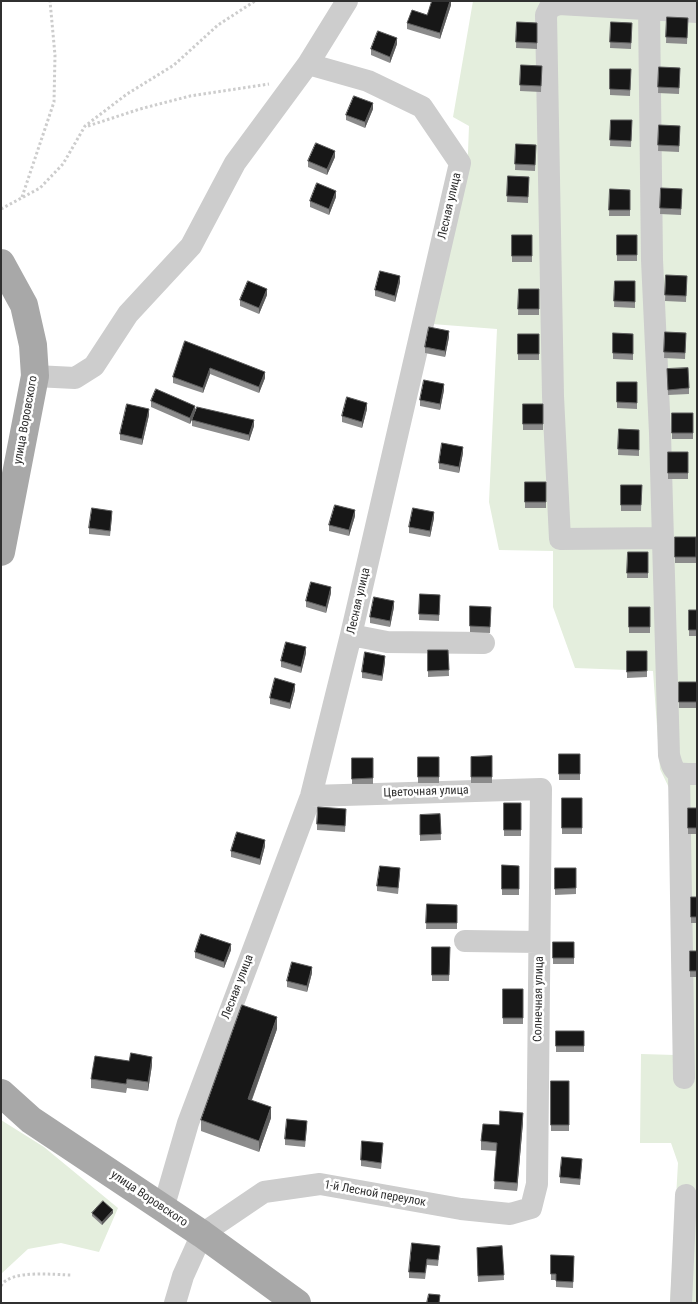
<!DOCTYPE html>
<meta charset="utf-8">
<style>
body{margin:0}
#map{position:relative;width:698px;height:1304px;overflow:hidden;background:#fff;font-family:"Roboto Condensed",sans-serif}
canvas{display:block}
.frame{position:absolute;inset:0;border:2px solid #303030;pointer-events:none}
</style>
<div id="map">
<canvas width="698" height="1304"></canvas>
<div class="frame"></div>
</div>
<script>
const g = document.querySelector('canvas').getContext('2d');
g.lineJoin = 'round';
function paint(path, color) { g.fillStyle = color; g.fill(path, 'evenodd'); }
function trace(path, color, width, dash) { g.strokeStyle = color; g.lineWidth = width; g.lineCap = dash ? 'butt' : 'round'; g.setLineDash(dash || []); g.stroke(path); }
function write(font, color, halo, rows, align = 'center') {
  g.font = font + ' "Roboto Condensed",sans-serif'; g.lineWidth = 5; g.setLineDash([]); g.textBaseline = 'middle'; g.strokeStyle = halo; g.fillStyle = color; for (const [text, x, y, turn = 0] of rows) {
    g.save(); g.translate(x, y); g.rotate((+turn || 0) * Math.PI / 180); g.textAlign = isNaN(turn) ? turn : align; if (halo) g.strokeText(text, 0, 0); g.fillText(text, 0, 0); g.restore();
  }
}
const green = new Path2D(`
 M473,1h224v1302h-27l8,-140 -7,-20h-31l1,-89 34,1 -4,-263 -11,-23 -7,-98 -78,-3 -22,-61v-56l-54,-1 -10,-48 8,-173 -65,-5 35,-147 2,-51 -16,-9z
 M1,1120l43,27 74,61 -19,44 -38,-9 -33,6 -27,25z`);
const path = new Path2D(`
 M88,126l52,-17 50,-13 79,-12
 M22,197l32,-95 1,-47 -5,-54
 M1,209l39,-21 23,-24 22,-38 42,-32 47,-29 44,-40 37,-24
 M1,1286c9,-17 54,-11 71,-11`);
const minor = new Path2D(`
 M649,9l3,251 8,173 9,322c5,20 8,19 28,19
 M35,376l40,2 19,-12 34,-52 63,-68 44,-83 73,-99 39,-63
 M663,538l-103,1 -7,-143 -7,-381 4,-8 9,-3 138,8
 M351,635l36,7 97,1
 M679,774l5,304
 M465,941l74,1
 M163,1209l25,-86 123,-327 40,-161 109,-472 -38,-56 -54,-26 -60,-17
 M175,1303l8,-27 19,-42 62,-42 56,-8 141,25 49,5 21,-6 6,-24 4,-395 -230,7
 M681,1303l5,-108`);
const major = new Path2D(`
 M1,263l23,42 9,40 2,31 -34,176
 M1,1093l30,27 171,114 95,69`);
const wall = new Path2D(`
 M451,1v4l-11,34 -33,-10v-6l20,-8z
 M667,17l21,1 -1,26 -21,-1z
 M517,22l20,1v26l-21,-1z
 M611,22l21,1 -1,26 -21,-1z
 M397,44l-7,19 -19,-8v-6z
 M521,65l21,1 -1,26 -21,-1z
 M659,67l21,1 -1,26 -21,-1z
 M610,69h21l-1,27 -20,-1z
 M373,109l-8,19 -19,-8v-5z
 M611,120h21l-1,27 -21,-1z
 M659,125l21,1 -1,26 -21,-1z
 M516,144l20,1 -1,26 -20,-1z
 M335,157l-8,18 -19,-8v-6z
 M508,176l21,1 -1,26 -21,-1z
 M661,188l21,1 -1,26 -21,-1z
 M610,189l20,1v26h-21z
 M336,197l-7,18 -19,-8v-6z
 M512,235h20v27h-20z
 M617,235h20v26h-20z
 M666,275l21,1 -1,26 -21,-1z
 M615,281h20v27l-21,-1z
 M400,282l-5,20 -20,-6v-6z
 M519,289h20v26h-21z
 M267,295l-8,19 -19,-8v-6z
 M665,332l21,1 -1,26 -21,-1z
 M613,333l20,1v26l-20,-1z
 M518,334h21v26h-21z
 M449,337l-4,20 -20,-4v-6z
 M185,341l80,37 -6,15 -49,-19 -7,19 -30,-10v-6z
 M667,369l22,19v6l-21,1z
 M617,382h20v27l-20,-1z
 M444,390l-4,20 -20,-4v-6z
 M151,401l44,10 59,15 -5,15 -57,-15v-6l2,-5 -4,9 -39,-17z
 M523,404h20v26h-20z
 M367,409l-5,19 -20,-6v-6z
 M672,413h21v26h-21z
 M149,415l-7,30 -22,-5v-6z
 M619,429l20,1v26l-21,-1z
 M668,452h20v27h-20z
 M463,453l-4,20 -20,-4v-6z
 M525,482h21v26h-21z
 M621,485h21l-1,26h-20z
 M355,516l-6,20 -20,-5v-6z
 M112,517l-2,19 -21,-2v-6z
 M434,518l-4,19 -21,-4v-6z
 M675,537h21v26h-21z
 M628,552h20v26h-21z
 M331,593l-5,20 -20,-6v-6z
 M420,594l20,1 -1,26 -20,-1z
 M470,606l21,1 -1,26 -20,-1z
 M394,607l-4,20 -20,-4v-6z
 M629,607h21v26h-21z
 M689,610h8v26h-8z
 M428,650h20l1,26 -21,1z
 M627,651h20v26l-20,1z
 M306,653l-5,20 -20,-6v-6z
 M385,662l-3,19 -20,-3v-6z
 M679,682h18v26h-18z
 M295,690l-5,19 -20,-5v-6z
 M559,754h21v26h-21z
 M492,756v27h-21v-26z
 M418,757h21v26h-21z
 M352,758h21v26h-21z
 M562,798h20v36h-20z
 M504,803h17v33h-17z
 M688,808h9v26h-9z
 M440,814l1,26 -21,1v-26z
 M346,815l-1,17 -28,-2v-6z
 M265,846l-5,19 -29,-8v-6z
 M502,865l17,1v29h-17z
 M555,868h21v26l-21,1z
 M400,874l-2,20 -21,-3v-5z
 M691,897h6v26h-6z
 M427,904l30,1v24h-31z
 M553,942h21v22h-21z
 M432,947h18l-1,34h-17z
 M231,950l-7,18 -29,-10v-6z
 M690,951h7v26h-7z
 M312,973l-5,19 -20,-5v-6z
 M503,989h20v35h-20z
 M277,1029l-25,71 19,18 -12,34 -58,-21v-11z
 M556,1031h28v21h-28z
 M152,1065l-4,26 -21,-3 -1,5 -35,-5v-9z
 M551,1081h18v50h-18z
 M523,1122l-6,69 -23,-2 3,-38 -16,-1v-9z
 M307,1127l-2,20 -20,-2v-6z
 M383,1149l-2,20 -20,-3v-6z
 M582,1165l-2,20 -20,-2v-6z
 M92,1213h21l-11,12 -10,-9z
 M440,1246l-2,20 -11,-1 -2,14 -16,-1v-6z
 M502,1246l2,34 -26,2 -1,-34z
 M551,1255l23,1 -1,32 -17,-1v-7h-5z`);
const shadedWall = new Path2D(`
 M450,1h1v4l-11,34v-6z
 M397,38v6l-7,19v-6z
 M373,103v6l-8,19v-6z
 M335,151v6l-8,18v-6z
 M336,191v6l-7,18v-6z
 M400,276v6l-5,20v-6z
 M267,289v6l-8,19v-6z
 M449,331v6l-4,20v-6z
 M210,368v6l-7,19v-5z
 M265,372v6l-6,15v-6z
 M444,384v6l-4,20v-6z
 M367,403v6l-5,19v-6z
 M195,406v6l-5,12v-6z
 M149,409v6l-7,30v-6z
 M254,420v6l-5,15v-6z
 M463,447v6l-4,20v-6z
 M355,510v6l-6,20v-6z
 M434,512v6l-4,19v-6z
 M331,587v6l-5,20v-6z
 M394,601v6l-4,20v-6z
 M306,647v6l-5,20v-6z
 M385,656v6l-3,19v-5z
 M295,684v6l-5,19v-6z
 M265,840v6l-5,19v-6z
 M231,944v6l-7,18v-6z
 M312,967v6l-5,19v-6z
 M277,1017v12l-29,81v-11z
 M152,1057v8l-4,26v-9z
 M271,1107v11l-12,34v-11z
 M523,1113v9l-6,69v-8z
 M113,1210v3l-11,12v-3z`);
const building = new Path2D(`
 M432,1h18l-10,32 -33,-10 5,-13 15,5z
 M667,17l21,1 -1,20 -21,-1z
 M517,22l20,1v20l-21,-1z
 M611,22l21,1 -1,20 -21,-1z
 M378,31l19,7 -7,19 -19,-8z
 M521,65l21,1 -1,20 -21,-1z
 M659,67l21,1 -1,20 -21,-1z
 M610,69h21l-1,21 -20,-1z
 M354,96l19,7 -8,19 -19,-7z
 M611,120h21l-1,21 -21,-1z
 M659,125l21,1 -1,20 -21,-1z
 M316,143l19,8 -8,18 -19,-8z
 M516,144l20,1 -1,20 -20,-1z
 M508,176l21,1 -1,20 -21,-1z
 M317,183l19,8 -7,18 -19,-8z
 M661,188l21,1 -1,20 -21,-1z
 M610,189l20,1v20h-21z
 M512,235h20v21h-20z
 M617,235h20v20h-20z
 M380,271l20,5 -5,20 -20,-6z
 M666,275l21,1 -1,20 -21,-1z
 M248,281l19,8 -8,19 -19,-8z
 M615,281h20v21l-21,-1z
 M519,289h20v20h-21z
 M429,327l20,4 -4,20 -20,-4z
 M665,332l21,1 -1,20 -21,-1z
 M613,333l20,1v20l-20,-1z
 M518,334h21v20h-21z
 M185,341l80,31 -6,15 -49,-19 -7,20 -30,-11z
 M688,368l1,20 -21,2 -1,-21z
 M424,380l20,4 -4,20 -20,-4z
 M617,382h20v21l-20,-1z
 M156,389l39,17 -5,12 -39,-17z
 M347,397l20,6 -5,19 -20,-6z
 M127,404l22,5 -7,30 -22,-5z
 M523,404h20v20h-20z
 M197,407l57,13 -5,15 -57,-15z
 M672,413h21v20h-21z
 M619,429l20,1v20l-21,-1z
 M442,443l21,4 -4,20 -20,-4z
 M668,452h20v21h-20z
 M525,482h21v20h-21z
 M621,485h21l-1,20h-20z
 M335,505l20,5 -6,20 -20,-5z
 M92,508l20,3 -2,20 -21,-3z
 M413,508l21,4 -4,19 -21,-4z
 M675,537h21v20h-21z
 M628,552h20v21h-21z
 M311,582l20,5 -5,20 -20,-6z
 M420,594l20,1 -1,20 -20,-1z
 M374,597l20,4 -4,20 -20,-4z
 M470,606l21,1 -1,20 -20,-1z
 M629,607h21v20h-21z
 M689,610h8v20h-8z
 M286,642l20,5 -5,20 -20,-6z
 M428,650h20l1,20 -21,1z
 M627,651h20v20l-20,1z
 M365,652l20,4 -3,20 -20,-4z
 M275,678l20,6 -5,19 -20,-5z
 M679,682h18v20h-18z
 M559,754h21v20h-21z
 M492,756v21h-21v-20z
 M418,757h21v20h-21z
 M352,758h21v20l-21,1z
 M562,798h20v30h-20z
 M504,803h17v27h-17z
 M318,807l28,2 -1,17 -28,-2z
 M688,808h9v20h-9z
 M440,814l1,20 -21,1v-20z
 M237,832l28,8 -5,19 -29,-8z
 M502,865l17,1v23h-17z
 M380,866l20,2 -2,20 -21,-2z
 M555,868h21v20l-21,1z
 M691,897h6v20h-6z
 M427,904l30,1v18h-31z
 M201,934l30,10 -7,18 -29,-10z
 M553,942h21v16h-21z
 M432,947h18l-1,28h-17z
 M690,951h7v20h-7z
 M292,962l20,5 -5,19 -20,-5z
 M503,989h20v29h-20z
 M242,1005l35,12 -29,82 23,8 -12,34 -58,-21z
 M556,1031h28v15h-28z
 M131,1053l21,4 -4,25 -21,-3 -1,5 -35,-5 4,-23 34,5z
 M551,1081h18v44h-18z
 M500,1111l23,2 -6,70 -23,-2 3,-38 -16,-2 2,-17 16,1z
 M287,1119l20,2 -2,20 -20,-2z
 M362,1141l21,2 -2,20 -20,-3z
 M562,1157l20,2 -2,20 -20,-2z
 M103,1201l10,9 -11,12 -10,-9z
 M412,1243l28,3 -2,14 -11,-1 -2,14 -16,-1z
 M502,1246l2,29 -26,1 -1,-28z
 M551,1255l23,1 -1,26 -17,-1v-7h-5z
 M429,1294l11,1 -1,8h-12z`);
const streetNames = [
 ["Лесная улица",450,206,-77],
 ["улица Воровского",26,420,-80],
 ["Лесная улица",359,601,-77],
 ["Цветочная улица",426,792,-2],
 ["Лесная улица",238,987,-69],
 ["Солнечная улица",539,999,-89],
 ["1-й Лесной переулок",375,1194,10],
 ["улица Воровского",149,1199,34]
];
paint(green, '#e4eedd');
trace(path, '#cdcdcd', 3, [2.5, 2.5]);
trace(minor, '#cdcdcd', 22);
trace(major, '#a8a8a8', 28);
paint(wall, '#8b8b8b');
paint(shadedWall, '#5d5d5d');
paint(building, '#171717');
trace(building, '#5d5d5d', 1);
write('12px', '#303030', '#fff', streetNames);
</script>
